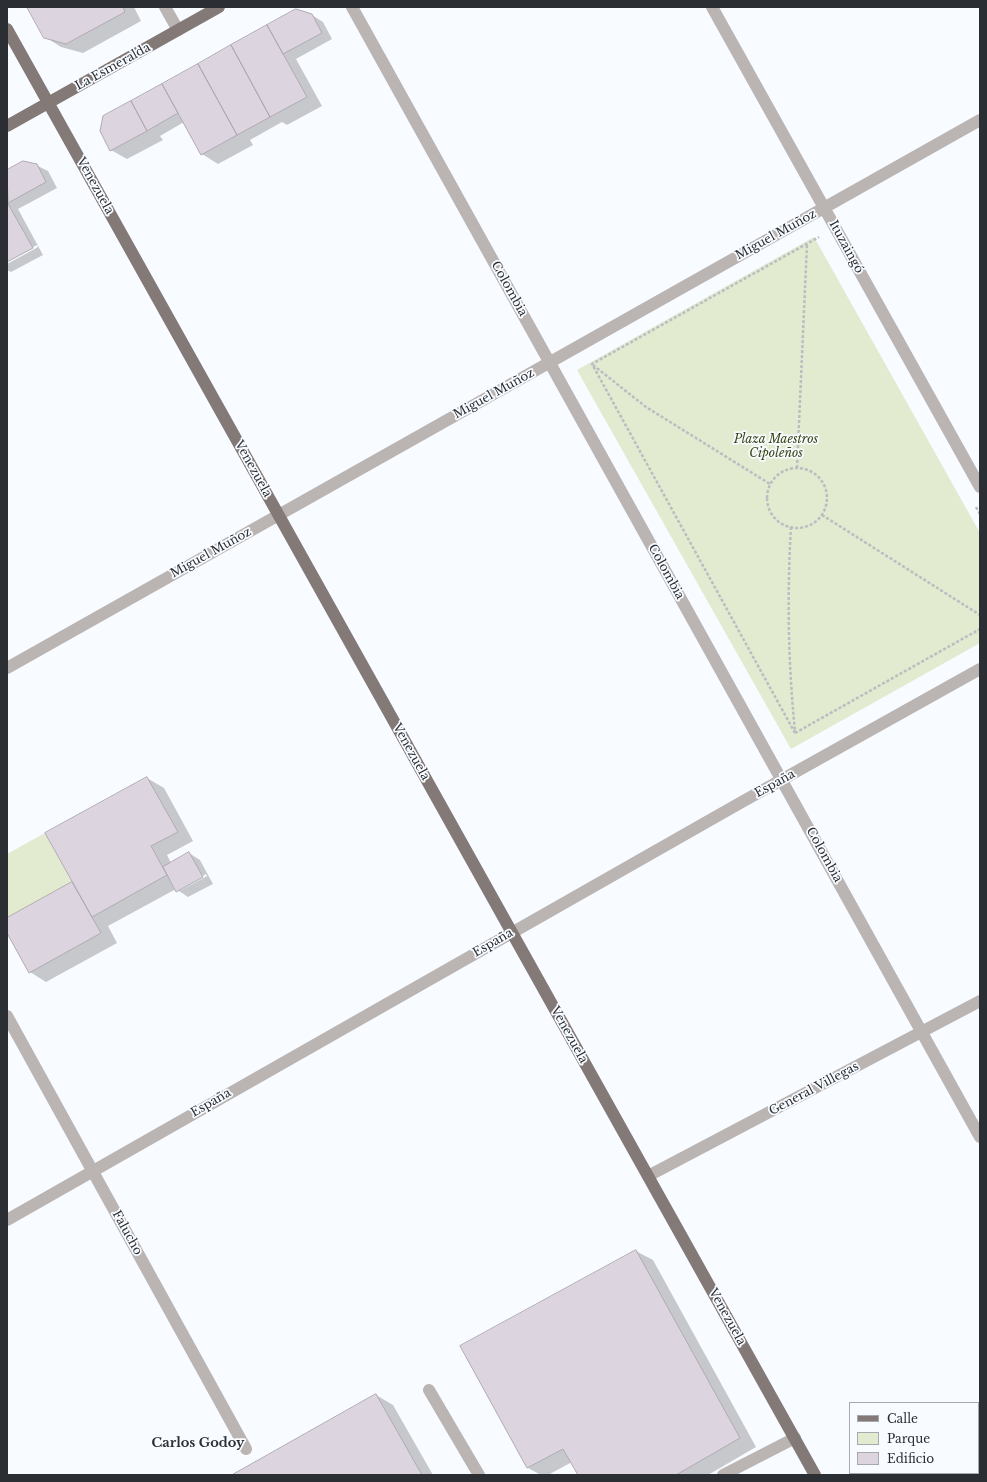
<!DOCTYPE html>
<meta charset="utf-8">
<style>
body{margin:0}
#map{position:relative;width:987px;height:1482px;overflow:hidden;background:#f8fbff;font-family:"Libre Baskerville",serif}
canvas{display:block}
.frame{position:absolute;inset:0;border:8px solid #2b2e32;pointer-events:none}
.legend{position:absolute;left:849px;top:1402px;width:130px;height:72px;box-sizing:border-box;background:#f8fbff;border:1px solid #a6a9ad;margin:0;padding:5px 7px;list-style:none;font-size:12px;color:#2b2e32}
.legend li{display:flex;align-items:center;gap:8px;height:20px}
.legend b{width:20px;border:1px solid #a6a9ad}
</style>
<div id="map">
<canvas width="987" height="1482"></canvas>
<div class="frame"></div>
<ul class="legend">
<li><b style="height:5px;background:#837976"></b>Calle</li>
<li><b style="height:11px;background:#e2eacf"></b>Parque</li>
<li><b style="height:11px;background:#dcd5e0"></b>Edificio</li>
</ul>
</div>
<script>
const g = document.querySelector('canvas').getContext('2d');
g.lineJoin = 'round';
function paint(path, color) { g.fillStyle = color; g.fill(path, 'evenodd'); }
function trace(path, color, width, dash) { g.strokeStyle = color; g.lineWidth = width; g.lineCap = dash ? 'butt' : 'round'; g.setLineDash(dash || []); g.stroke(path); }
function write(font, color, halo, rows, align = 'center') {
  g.font = font + ' "Libre Baskerville",serif'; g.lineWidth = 3.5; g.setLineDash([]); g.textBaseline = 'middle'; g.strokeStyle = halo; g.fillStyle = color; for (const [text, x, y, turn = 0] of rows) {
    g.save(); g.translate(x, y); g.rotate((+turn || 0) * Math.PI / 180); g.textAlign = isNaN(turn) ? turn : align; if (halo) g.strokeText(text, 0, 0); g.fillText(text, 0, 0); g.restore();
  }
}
const green = new Path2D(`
 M814,237l166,296v110l-189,106 -214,-379z
 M45,833l27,49 -65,36v-64z`);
const shadow = new Path2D(`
 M28,7h106l7,14 -58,32 -22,-6 -16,-10z
 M312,15l11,7 9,17 -36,20 26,47 -35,19 -5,-3 -32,18 3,5 -35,19 -16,-10 -18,-32 -24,14 3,4 -36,19 -16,-9z
 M23,162l13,3 12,6 9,17 -39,21 25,46 -32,17 -4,-2v-6l31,-17 -1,-2 -30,16v-90z
 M147,778l17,10 29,53 -26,14 4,8 18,-10 11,7 13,24 -25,13 -12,-8 -68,37 9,17 -71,39 -16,-10 -23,-41v-12l67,-37zM206,874l1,2 -26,14v-2z
 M636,1251l17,9 103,187 -48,28h-129l-7,-13 -24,13h-7l-13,-7z
 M376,1395l17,10 40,70h-199z`);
const building = new Path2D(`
 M27,7h96l2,5 -59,32 -22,-6z
 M296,9l16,5 10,19 -39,21 -16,-29z
 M267,25l40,72 -37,20 -39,-72z
 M231,45l39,72 -33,18 -39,-71z
 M198,64l39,71 -36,20 -39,-71z
 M162,84l16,29 -31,18 -16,-30z
 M131,101l16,30 -37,20 -10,-20 3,-15z
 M23,161l14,3 9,18 -38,21 -1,-33z
 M7,202l26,46 -26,14z
 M147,777l31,55 -27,14 16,29 -75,42 -47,-84z
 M189,852l14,25 -27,15 -13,-25z
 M72,882l29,51 -72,40 -22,-40v-15z
 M636,1250l104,188 -64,37h-98l-15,-26 -36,19 -67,-122z
 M376,1394l46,81h-190z`);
const path = new Path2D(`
 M593,365l53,42 124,77
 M797,468l10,-224
 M767 498a30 30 0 1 1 60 0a30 30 0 1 1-60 0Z
 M976,507l4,7
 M822,515l158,100
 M791,527c-4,68 -3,135 4,204
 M795,733l-203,-369 227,-127
 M795,733l185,-104`);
const minor = new Path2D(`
 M165,7l13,23
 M352,7l628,1130
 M712,7l268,480
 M7,668l973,-548
 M7,1016l239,433
 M648,1176l332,-175
 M7,1220l733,-417 240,-134
 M429,1390l50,85
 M723,1475l72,-37`);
const major = new Path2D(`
 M7,29l808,1446
 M7,126l212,-119`);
const streetNames = [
 ["La Esmeralda",113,67,-29],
 ["Venezuela",95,186,61],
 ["Miguel Muñoz",776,235,-29],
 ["Ituzaingó",846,247,61],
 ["Colombia",509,289,61],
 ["Miguel Muñoz",494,394,-29],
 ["Venezuela",253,469,61],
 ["Miguel Muñoz",211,553,-29],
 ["Colombia",666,572,61],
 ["Venezuela",411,752,61],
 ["España",775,784,-29],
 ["Colombia",824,855,61],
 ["España",493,943,-30],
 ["Venezuela",569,1035,61],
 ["General Villegas",814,1089,-28],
 ["España",211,1103,-30],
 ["Falucho",127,1233,61],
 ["Venezuela",727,1317,61]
];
const parkNames = [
 ["Plaza Maestros",776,440],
 ["Cipoleños",776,454]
];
const neighbourhoodNames = [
 ["Carlos Godoy",198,1443]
];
paint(green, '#e2eacf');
paint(shadow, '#0003');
paint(building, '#dcd5e0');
trace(building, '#b0a9b3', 1);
trace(path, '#babdc1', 2.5, [3, 2]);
trace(minor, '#bab4b2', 12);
trace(major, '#837976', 12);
write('12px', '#2b2e32', '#f8fbff', streetNames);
write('italic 12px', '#394413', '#f8fbff', parkNames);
write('bold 13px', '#2b2e32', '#f8fbff', neighbourhoodNames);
</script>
